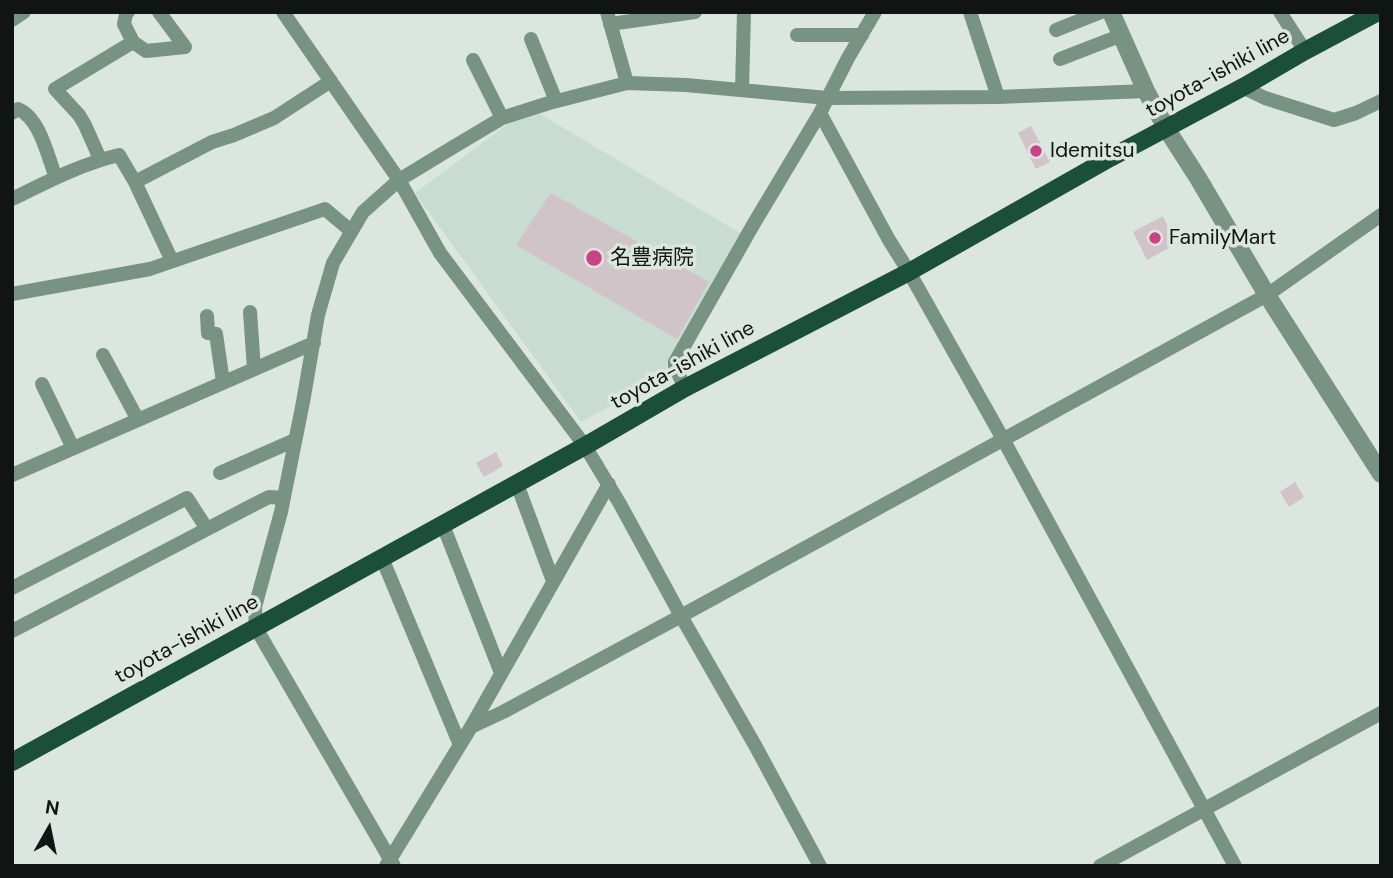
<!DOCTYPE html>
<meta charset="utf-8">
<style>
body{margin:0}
#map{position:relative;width:1393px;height:878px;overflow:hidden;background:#dbe6e0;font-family:"DM Sans",sans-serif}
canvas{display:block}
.frame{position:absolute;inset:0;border:14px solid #101412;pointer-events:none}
.north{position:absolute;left:14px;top:794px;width:70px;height:70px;-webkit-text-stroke:5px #dbe6e0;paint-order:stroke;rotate:9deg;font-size:19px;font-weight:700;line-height:28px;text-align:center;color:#101412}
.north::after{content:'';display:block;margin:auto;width:24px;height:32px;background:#101412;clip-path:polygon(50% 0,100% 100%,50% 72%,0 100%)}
</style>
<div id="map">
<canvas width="1393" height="878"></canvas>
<div class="frame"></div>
<div class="north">N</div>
</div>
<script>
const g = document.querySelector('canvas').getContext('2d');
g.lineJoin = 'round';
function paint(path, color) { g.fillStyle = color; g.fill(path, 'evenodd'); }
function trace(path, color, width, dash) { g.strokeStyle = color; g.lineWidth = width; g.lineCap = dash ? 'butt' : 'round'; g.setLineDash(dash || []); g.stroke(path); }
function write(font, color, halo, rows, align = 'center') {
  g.font = font + ' "DM Sans","Noto Sans JP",sans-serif'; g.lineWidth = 7; g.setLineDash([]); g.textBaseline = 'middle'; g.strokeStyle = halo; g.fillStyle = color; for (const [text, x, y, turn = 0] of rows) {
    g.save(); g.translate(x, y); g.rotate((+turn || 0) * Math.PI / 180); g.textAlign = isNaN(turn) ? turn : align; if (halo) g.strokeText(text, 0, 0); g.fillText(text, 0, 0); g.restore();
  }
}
const built = new Path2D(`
 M540,114l200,119 -60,107 -19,39 -80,43 -166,-229 94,-70z`);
const building = new Path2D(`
 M1031,126l19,36 -14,7 -18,-36z
 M551,193l158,89 -32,57 -161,-94z
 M1163,216l13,28 -29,16 -14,-28z
 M496,452l7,14 -19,11 -8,-14z
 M1295,482l9,15 -15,10 -9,-15z`);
const minor = new Path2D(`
 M283,12l116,168 41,73 145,193 35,58 61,112 75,131 64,119
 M607,12l20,71
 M970,12l28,85
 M1280,12l25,39
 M12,20l12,-8
 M610,24l85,-12
 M1056,30l45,-18
 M797,35h65
 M531,39l25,62
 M133,42l13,9 39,-4 -26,-35
 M1060,59l62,-24
 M473,60l29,58
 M1242,87l23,11 69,22 22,-7 25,-12
 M742,90l2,-78
 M12,113l6,-4c22,9 30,48 38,69
 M820,113l69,127 20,32 94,167 232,427
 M100,159l-15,-34 -6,-10 -24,-26 78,-47 -9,-18 2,-10 2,-2
 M135,182l77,-40 22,-7 40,-17 57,-37
 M12,199c35,-17 69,-35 107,-44l16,27 37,79
 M12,294l138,-25 175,-60 26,22
 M250,312l4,57
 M207,316l1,17 8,1 7,48
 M103,355l35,65
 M42,384l31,64
 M685,388l-10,-21v-5l78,-137 67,-112 28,-55 27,-46
 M220,473l75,-33
 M12,475l302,-132
 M517,484l36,97
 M443,525l58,148
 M382,558l78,187
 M12,588l175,-90 20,31
 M12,631l243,-127 14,-7 15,1
 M471,727l32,-15 178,-96 586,-321 114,-80
 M386,866l85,-139 138,-243
 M394,866l-138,-238 -1,-21 26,-95 22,-110 15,-87 15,-52 30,-51 36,-32 51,-31 52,-31 47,-15 78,-20 59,2 141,13 171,-1 148,-6
 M1100,866l281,-153`);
const tertiary = new Path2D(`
 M1111,12l35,79 20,37 32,50 69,117 114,179`);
const primary = new Path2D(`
 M12,762l573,-316 100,-58 224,-116 201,-114 135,-72 60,-35 73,-39`);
const markers = [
 [1036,151,7,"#ca4485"],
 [1155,238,7,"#ca4485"],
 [594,258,9,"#ca4485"]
];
const streetNames = [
 ["toyota-ishiki line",1218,74,-29],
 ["toyota-ishiki line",683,366,-29],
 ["toyota-ishiki line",187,640,-29]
];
const poiNames = [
 ["Idemitsu",1050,151],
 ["FamilyMart",1169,238],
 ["名豊病院",610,258]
];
paint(built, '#c9dcd2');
paint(building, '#d0c4c8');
trace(minor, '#789284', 14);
trace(tertiary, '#789284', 18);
trace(primary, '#1b4f39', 18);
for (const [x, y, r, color] of markers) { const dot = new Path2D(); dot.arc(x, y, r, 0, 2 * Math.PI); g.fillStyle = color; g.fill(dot); trace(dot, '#dbe6e0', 2.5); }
write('21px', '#101412', '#dbe6e0', streetNames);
write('21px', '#101412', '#dbe6e0', poiNames, 'left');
</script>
